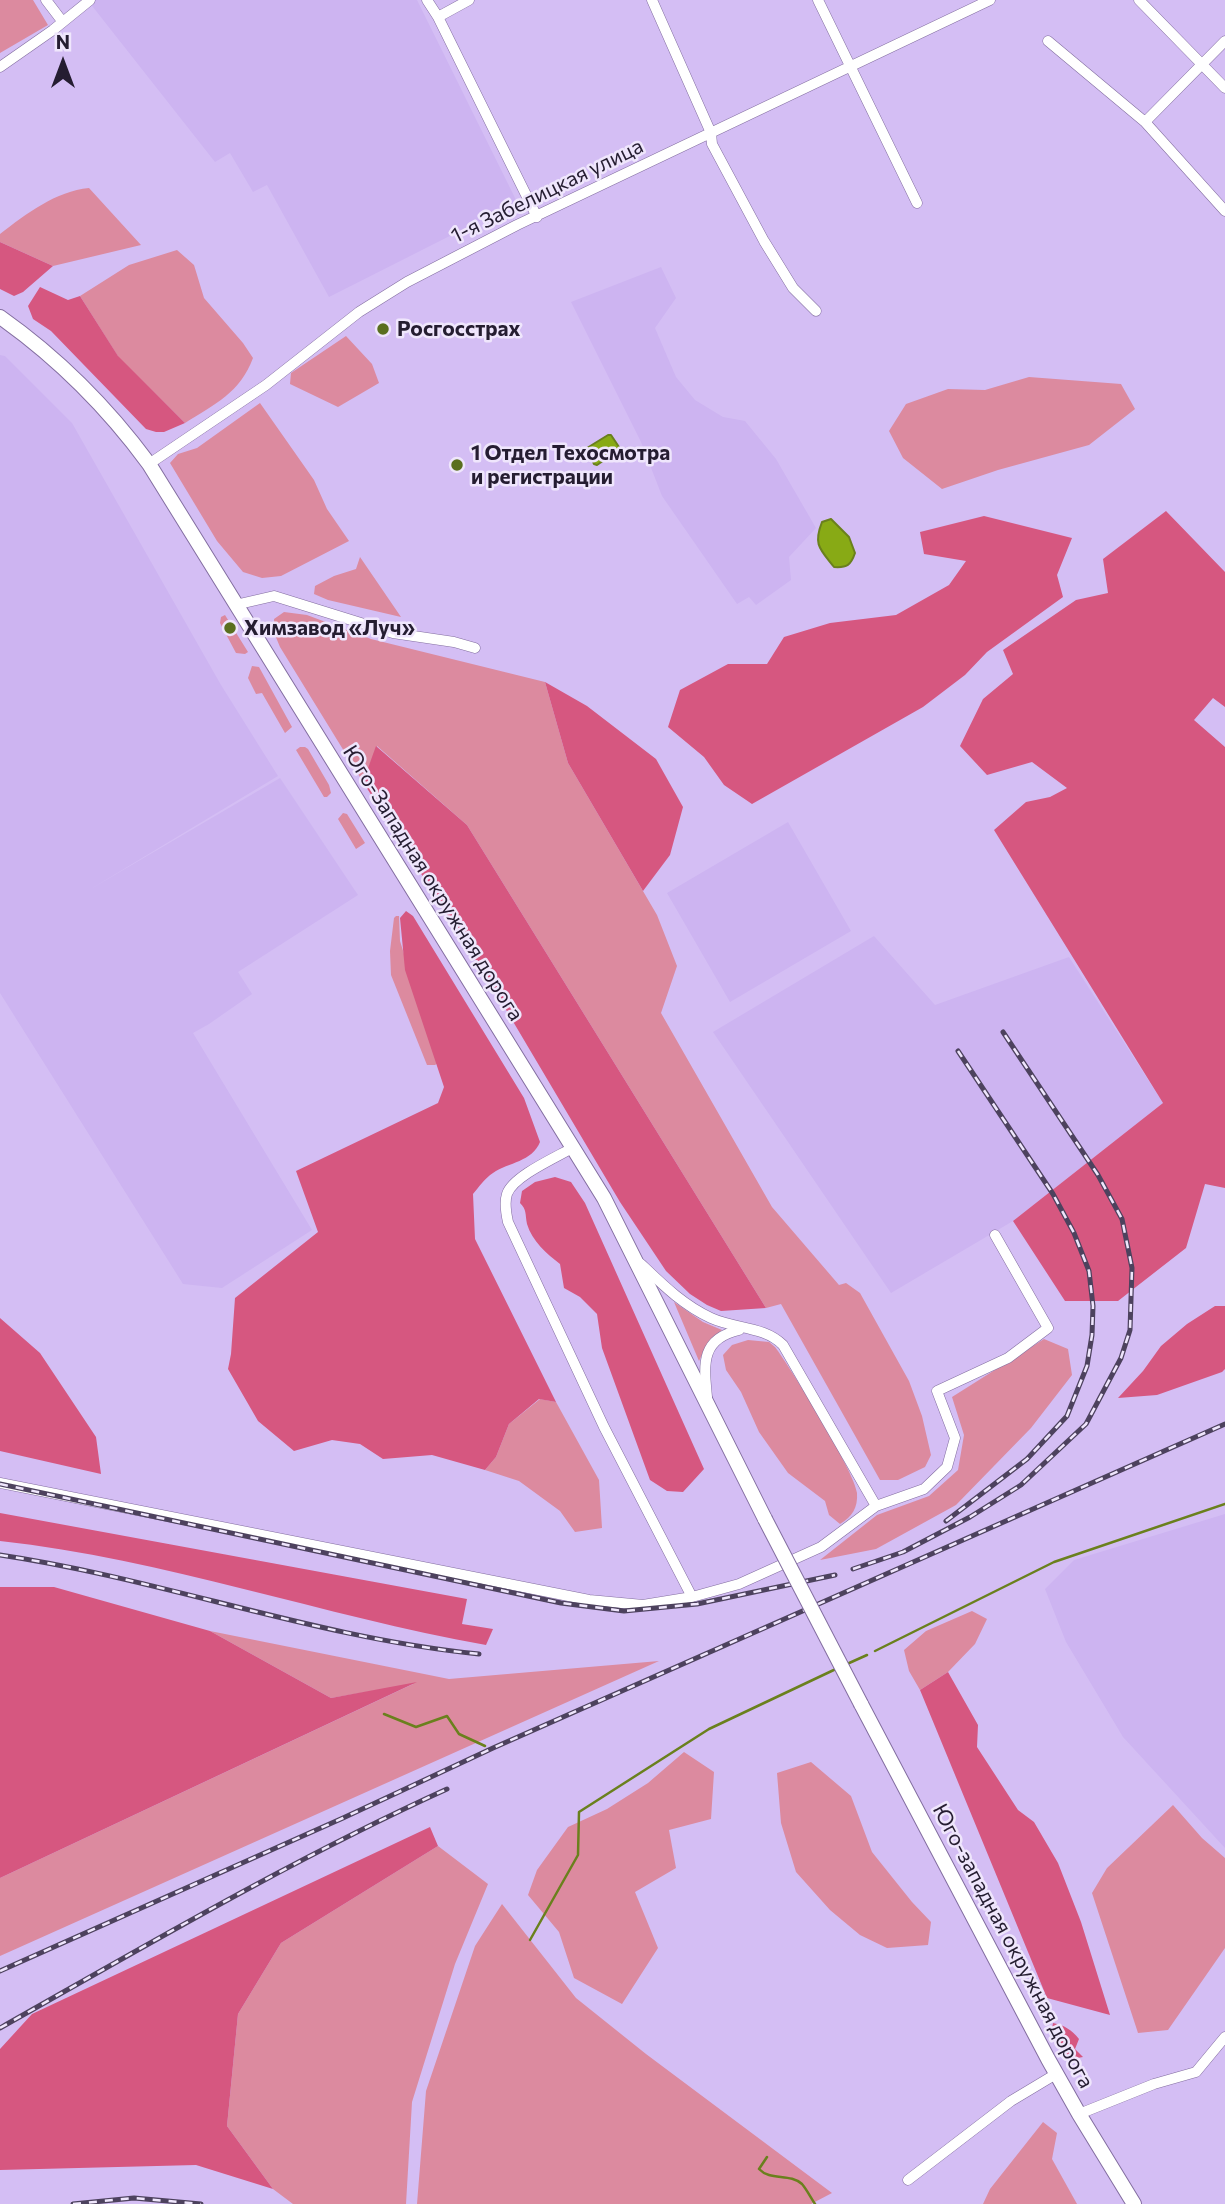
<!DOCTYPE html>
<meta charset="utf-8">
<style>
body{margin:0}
#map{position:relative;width:1225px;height:2204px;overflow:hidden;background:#d4bef4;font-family:Commissioner,sans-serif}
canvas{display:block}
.north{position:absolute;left:28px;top:28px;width:70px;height:70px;-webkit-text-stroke:5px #efe6fc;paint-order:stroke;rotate:0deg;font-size:19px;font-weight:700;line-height:28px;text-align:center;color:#251d31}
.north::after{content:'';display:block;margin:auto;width:24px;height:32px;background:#251d31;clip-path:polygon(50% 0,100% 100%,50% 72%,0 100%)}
</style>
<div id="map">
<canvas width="1225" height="2204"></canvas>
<div class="north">N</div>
</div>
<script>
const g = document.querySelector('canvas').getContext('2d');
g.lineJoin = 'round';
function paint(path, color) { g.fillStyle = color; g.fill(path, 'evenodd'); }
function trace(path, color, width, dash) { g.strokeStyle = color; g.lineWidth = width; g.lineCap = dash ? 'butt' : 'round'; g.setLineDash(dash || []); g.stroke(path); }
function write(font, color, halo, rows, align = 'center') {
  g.font = font + ' Commissioner,sans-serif'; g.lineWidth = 5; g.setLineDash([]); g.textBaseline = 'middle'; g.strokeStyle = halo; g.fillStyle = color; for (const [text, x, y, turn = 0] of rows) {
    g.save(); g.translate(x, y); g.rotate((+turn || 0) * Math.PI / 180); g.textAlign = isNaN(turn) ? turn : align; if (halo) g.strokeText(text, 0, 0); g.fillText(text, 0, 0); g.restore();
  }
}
const built = new Path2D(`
 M92,0h325l100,202 -188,95 -62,-112 -14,7 -23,-39 -15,9 -126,-160z
 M661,267l15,31 -21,30 21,49 19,23 28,17 22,4 31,38 40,69 -27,29 2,23 -35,25 -7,-8 -12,7 -75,-108 -21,-54 -70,-140z
 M0,355l5,1 67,67 149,262 57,91 -189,114 191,-112 78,117 -120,77 14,22 -43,30 -16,9 119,197 -90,58 -39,-4 -183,-291z
 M788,822l63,109 -121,71 -63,-109z
 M874,936l61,69 134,-48 94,146 -150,118 -122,72 -178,-261z
 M1225,1514v334l-102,-111 -57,-95 -21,-53 29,-29z`);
const green = new Path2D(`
 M0,0h33l15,25 -48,28z
 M89,188l52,57 -88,21 -53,-24v-8c26,-20 56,-43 89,-46z
 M177,250l17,15 10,33 39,45 10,15c-13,35 -38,46 -68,65l-66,-65 -39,-62 49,-31z
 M346,336l26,28 7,19 -41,24 -48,-23 1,-11z
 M1029,377l92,7 14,25 -46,36 -91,25 -56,19 -39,-31 -14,-27 17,-27 42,-15 37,1z
 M260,403l54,77 13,29 22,32 -68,35 -19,2 -19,-6 -26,-31 -47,-78 8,-9 19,-6z
 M360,557l41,60 -73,-17 -14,-6 1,-8 19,-10 22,-7z
 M284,612l23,3 64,24 174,43 23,81 89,152 20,51 -16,47 111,194 67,78 7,-2 14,10 49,88 13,35 9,39 -6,12 -27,13h-18l-99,-176 -15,4 -299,-483 -90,-79 -14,36 -83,-135 -5,-12 -1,-16z
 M225,615l23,37 -3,2 -9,-1 -16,-30 1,-6z
 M252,666l7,1 33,60 -7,6 -23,-40 -6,1 -8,-16z
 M300,747h5l3,2 21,36 2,8 -4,4h-3l-28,-47z
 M343,813l4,1 18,29 -9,6 -18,-30z
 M396,916h3l1,25 38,122 -3,2h-8l-36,-90 -1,-24 4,-33z
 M674,1302l29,20 19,8 -13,11 -10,20z
 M1044,1339l24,10 4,26 -41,53 -75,77 -80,44 -56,11 57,-45 52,-19 29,-26 6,-35 -12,-38z
 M748,1340l21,2 6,5c16,21 80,125 82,146 1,15 -5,24 -17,31l-11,-9 -4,-14 -37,-28 -29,-41 -18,-40 -15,-22 -3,-15 9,-10z
 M540,1399l16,3 43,78 3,48 -27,4 -15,-21 -41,-30 -34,-11 11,-13 13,-33z
 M972,1611l15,8 -12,25 -27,28 -28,18 -11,-19 -5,-21 22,-19z
 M210,1631l239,48 210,-18 -659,295v-78l413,-194 -82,14z
 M684,1752l30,20 -3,47 -42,11 7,38 -41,24 23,56 -36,56 -48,-26 -15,-46 -31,-37 9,-25 31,-43 39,-18 41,-26z
 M811,1762l40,34 21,56 40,50 19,20 -3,23 -41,3 -27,-13 -30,-25 -34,-38 -15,-49 -4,-50z
 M1173,1805l29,33 23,20v90l-57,82 -30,3 -46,-140 15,-25z
 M438,1846l50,38 -33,80 -43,138 -6,102h-113l-20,-15 -46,-63 11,-112 43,-71z
 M502,1904l74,94 70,56 186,139 -21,11h-394l9,-113 49,-145z
 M1043,2122l14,11 -5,26 25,45h-94l7,-15z`);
const forest = new Path2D(`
 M0,242l53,24 -30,26 -9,4 -14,-7z
 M40,287l28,13 12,-4 38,60 67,67 -21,9h-8l-10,-3 -95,-98 -18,-12 -5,-13z
 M1166,511l59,61v135l-12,-9 -19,22 31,27v441l-20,-4 -19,64 -68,53h-53l-52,-80 150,-118 -169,-273 32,-28 24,-5 17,-9 -35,-26 -45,13 -27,-29 23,-47 30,-25 -10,-24 73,-50 32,-7 -5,-34z
 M984,516l88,22 -15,37 6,22 -76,55 -22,23 -42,32 -171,97 -28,-19 -20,-28 -36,-30 12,-37 48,-26h39l17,-27 46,-14 66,-8 53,-30 17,-24 -42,-7 -4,-22z
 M545,682l42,24 69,53 27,48 -13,48 -27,36 -75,-128z
 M376,746l91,79 299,483 -45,3 -14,-6 -17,-11 -24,-23 -46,-69 -131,-221 -126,-199z
 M406,911l7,5 111,182 16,44c-8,20 -31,20 -47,31 -8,5 -14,14 -20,21l2,45 81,163 -17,-3 -30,25 -13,33 -11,13 -53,-15 -49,4 -23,-15 -28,-4 -38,11 -36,-30 -30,-52 3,-15 4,-56 83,-66 -22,-61 142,-68 6,-16 -39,-117 -5,-52z
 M555,1177l16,5 14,21 119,266 -21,23 -16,-1 -17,-11 -48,-132 -5,-34 -17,-17 -16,-9 -4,-24c-13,-10 -28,-23 -33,-40 -2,-10 0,-14 -7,-21l2,-12 13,-9z
 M1215,1306h10v63l-3,3 -65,23 -39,3 25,-27 18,-25 26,-22z
 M0,1318l40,35 56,84 5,37 -101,-23z
 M0,1513l467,86 -5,25 31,5 -7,16c-163,-29 -321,-86 -486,-104z
 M0,1587h54l156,44 121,67 86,-16 -417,196z
 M948,1672l30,53 -1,22 41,63 16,12 24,41 23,59 29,93 -63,-17 -127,-308z
 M430,1827l8,19 -157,97 -43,71 -11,112 46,63 -77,-24 -196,5v-121l32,-35z
 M1053,2023c11,2 19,7 26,16l-4,10 8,8 -11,2 -9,-3 -7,-17 4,-10 -4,-2 -4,2z`);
const water = new Path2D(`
 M608,435h3l8,12v3l-22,15 -3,-1 -7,-16z
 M831,519l18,18 6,16c-4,12 -8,15 -21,14 -14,-18 -21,-22 -12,-45z`);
const stream = new Path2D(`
 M875,1651l179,-89 171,-58
 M847,1664l20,-9
 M384,1714l32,13 31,-11 12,18 26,12
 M530,1940l48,-85 1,-43 130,-83 129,-61
 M767,2157l-8,12c11,12 31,4 43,15 5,6 9,14 13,20`);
const minor = new Path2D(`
 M46,0l16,21
 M427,0l11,17 99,200
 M652,0l59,133 1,11 52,97 29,47 23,23
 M818,0l99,203
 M1139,0l86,88
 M438,17l31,-17
 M1048,41l97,81 80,89
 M0,67l53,-37 37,-30
 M1145,122l80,-81
 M149,464l117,-79 93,-73 48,-30 110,-57 473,-225
 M235,605l39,-9 119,37 61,9 21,6
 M574,1147c-17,10 -61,29 -67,47 -3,9 -1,19 1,28l96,205 88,170
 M641,1264c22,21 42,41 70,54 24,11 53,8 72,27l93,161
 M707,1397c-3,-32 -7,-58 32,-67
 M0,1483l589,117 54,5 49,-8 47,-13 82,-37 55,-41 48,-17 23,-22 8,-29 -18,-47 71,-33 40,-30 -53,-93
 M1079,2114l75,-30 42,-12 29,-35
 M908,2180l103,-79 45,-27`);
const highway = new Path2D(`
 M0,317c58,41 107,90 149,147l455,734 161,321
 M861,1704l187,355 31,55 55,90`);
const rail = new Path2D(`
 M0,1484l561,119 63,8 73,-7 138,-29
 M946,1521l81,-62 40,-43 20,-50 5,-31 1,-29 -4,-35 -15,-38 -21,-39 -95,-143
 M0,1555c162,24 316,83 479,99
 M853,1569l50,-17 67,-35 51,-32 65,-61 35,-66 9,-28 2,-62 -10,-49 -24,-44 -95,-143
 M0,1971l343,-153 150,-70 732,-324
 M0,2028c147,-83 293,-169 447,-239
 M73,2204l61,-6 67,6`);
const highwayBridge = new Path2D(`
 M765,1519l96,185`);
const markers = [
 [383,329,7,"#5a6f1f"],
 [457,465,7,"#5a6f1f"],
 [230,628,7,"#5a6f1f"]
];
const streetNames = [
 ["1-я Забелицкая улица",547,191,-26],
 ["Юго-Западная окружная дорога",433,883,58],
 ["Юго-западная окружная дорога",1013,1946,62]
];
const poiNames = [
 ["Росгосстрах",397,329],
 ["1 Отдел Техосмотра",471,453],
 ["и регистрации",471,477],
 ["Химзавод «Луч»",244,628]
];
paint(built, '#cdb4f1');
paint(green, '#dc8a9f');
paint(forest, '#d65780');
paint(water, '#88aa15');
trace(water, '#6a801d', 2);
trace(stream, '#6a801d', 2.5);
trace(minor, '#836ea0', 11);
trace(highway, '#836ea0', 16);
trace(minor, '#fff', 10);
trace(highway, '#fff', 14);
trace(rail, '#4d425e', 5);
trace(rail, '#efe6fc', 2.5, [8]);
trace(highwayBridge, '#836ea0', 16, []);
trace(highwayBridge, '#fff', 14);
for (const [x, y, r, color] of markers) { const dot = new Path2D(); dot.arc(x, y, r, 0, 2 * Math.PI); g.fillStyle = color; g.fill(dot); trace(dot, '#efe6fc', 2.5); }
write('21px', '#251d31', '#efe6fc', streetNames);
write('bold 21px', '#251d31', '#efe6fc', poiNames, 'left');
</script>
